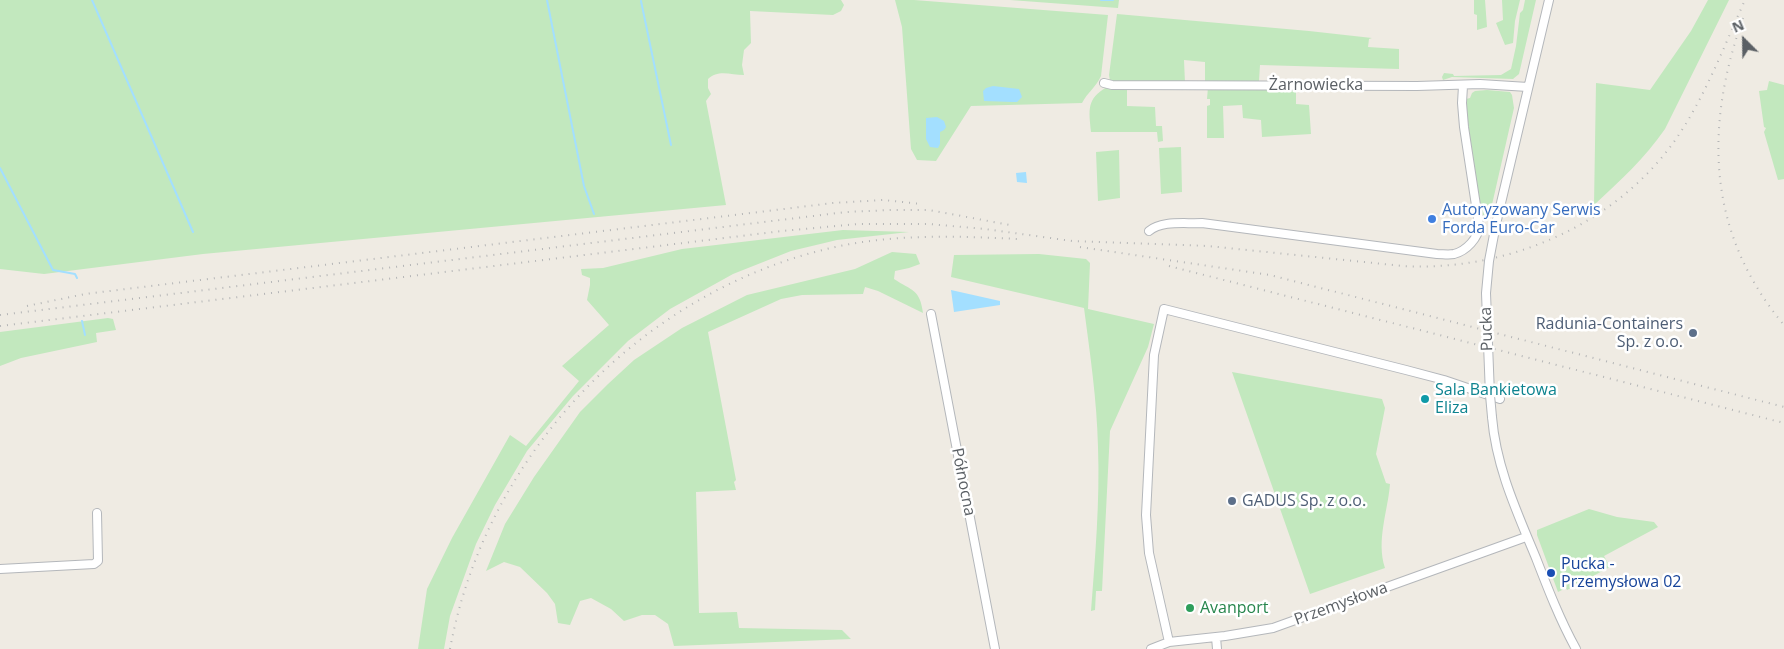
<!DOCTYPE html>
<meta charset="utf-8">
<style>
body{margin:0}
#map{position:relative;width:1784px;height:649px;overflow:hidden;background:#efebe3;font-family:"Open Sans",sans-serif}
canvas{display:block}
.north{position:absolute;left:1719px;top:15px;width:50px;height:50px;-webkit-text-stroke:4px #fff;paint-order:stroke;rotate:337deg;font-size:14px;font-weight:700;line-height:20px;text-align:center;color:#5b6065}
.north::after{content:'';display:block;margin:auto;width:18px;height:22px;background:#5b6065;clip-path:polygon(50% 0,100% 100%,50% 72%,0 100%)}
</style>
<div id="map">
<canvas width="1784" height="649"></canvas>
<div class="north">N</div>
</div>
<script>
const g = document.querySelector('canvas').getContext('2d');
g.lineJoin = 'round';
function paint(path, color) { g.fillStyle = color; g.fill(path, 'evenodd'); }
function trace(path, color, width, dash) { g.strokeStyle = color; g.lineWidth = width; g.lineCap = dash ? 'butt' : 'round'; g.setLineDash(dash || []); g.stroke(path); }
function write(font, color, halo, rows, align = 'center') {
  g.font = font + ' "Open Sans",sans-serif'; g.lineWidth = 5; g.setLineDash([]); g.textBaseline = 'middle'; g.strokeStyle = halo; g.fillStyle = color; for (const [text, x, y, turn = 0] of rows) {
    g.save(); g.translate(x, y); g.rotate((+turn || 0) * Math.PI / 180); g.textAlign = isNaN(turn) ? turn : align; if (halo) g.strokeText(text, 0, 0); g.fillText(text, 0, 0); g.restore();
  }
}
const green = new Path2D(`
 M0,0h841l3,5 -3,6 -8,4 -83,-4 1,32 -7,7 -2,15 2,10c-13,0 -26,-6 -36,4v9l3,6 -5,7 20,104 -523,49 -159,20 -44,-5z
 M895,0h19l194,15 -7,61c-5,11 -14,17 -19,27l-111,3 -35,55 -19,-1 -6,-11 -9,-122z
 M1010,0h109l-1,8z
 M1474,0h11l2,27 -10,3v-15l-3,-1z
 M1502,0h18l-5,21 -2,22 -8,2 -9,-22 7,-3z
 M1525,0h11l-17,74 -6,5 -61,-2 -9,3 -1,-3 2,-4 9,1 1,2 47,-1 10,-6 5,-23 4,-33 3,-3z
 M1708,0h21l-64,129c-20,29 -45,52 -71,76l2,-122 54,7 41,-59z
 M1117,14l192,17 63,7 -3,1 -1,8 31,2v20l-139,-4 -1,16 -54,2v-21l-21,-2 1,23h-65l-10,-2 -1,-6z
 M1769,81l15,4v94l-6,1 -14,-48 2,-4 -2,-1 -5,-36 8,-1z
 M1107,87h20v19l28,1 1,19h6l1,15 -5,1 -1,-10h-66c-2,-22 -5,-33 16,-45z
 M1208,87h88v17l13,1 2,29 -49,3 -1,-17 -18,-2 -1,-13 -19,1 1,32h-17v-32l3,-1v-6h-3z
 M1487,90l23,2 2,3 2,13 -23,101 -3,9 -4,2 -10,-45 -8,-71v-5l4,-1 2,-5 3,-2z
 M1181,147l1,45 -21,2 -2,-46z
 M1119,150l1,48 -22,3 -2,-49z
 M843,230l66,2 -72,8 -46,11 -58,23 -63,35 -42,32 -55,55 -46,55 -32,54 -19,39 -26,72 -6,33h-26l9,-60 25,-51 58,-103 16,11 53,-65 -17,-15 47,-41 -22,-25 3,-15v-7l-8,-3 -1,-6 22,-1 79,-19z
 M892,252l24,2 4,10 -11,4 -14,3 -1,8c18,12 26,10 29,34l-45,-22 -13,-4 -2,7 -61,1 -21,4 -73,33 28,148 -2,2 2,8 -40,2 3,121 38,-1 2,16 103,2 9,9 -177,7 -6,-22 -13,-9h-13l-18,6 -13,-12 -20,-11 -11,3 -10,24 -12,-2 -3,-19 -8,-11 -27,-26 -16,-5 -18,9 19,-47 29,-47 46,-65 28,-28 26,-24 48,-32 65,-33 108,-26z
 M1039,254l47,5 4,4 -2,46 66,15 -6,23 -38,84 -8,160h-6l-1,19 -4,1c4,-54 9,-109 7,-164 -1,-47 -8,-93 -14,-139l-133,-31 3,-22z
 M108,318l5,1 3,11 -20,3 1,9 -76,16 -21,8v-34z
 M1232,372l150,27 3,9 -9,46 10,29 4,1c-2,27 -14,56 -5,84l-75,26z
 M1589,509l28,8 37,5 4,5 -54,29 6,11 -43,23 -1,-2 -8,4 -21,-57v-5z`);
const water = new Path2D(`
 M993,86l26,3 3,8 -5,5h-4l-29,-1 -1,-10 3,-3z
 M937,117l7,4 2,6 -2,3 -4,2v12l-2,4 -8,-1 -4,-8v-21z
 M1026,172l1,11 -10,-1 -1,-9z
 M951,290l49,11v4l-46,7z`);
const stream = new Path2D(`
 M92,0l101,232
 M547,0l37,186 10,28
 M1101,0h12
 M641,1l30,144
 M0,168l53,102 22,4 2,4
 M82,321l3,14`);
const minor = new Path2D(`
 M1104,83l8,2 305,1 63,-2 48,3
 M1496,224l53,-224
 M1149,231c13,-11 36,-7 53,-8l235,31c6,0 11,1 17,0 12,-3 25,-16 25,-29l-15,-98 -2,-24 1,-17
 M931,314l64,335
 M1492,417c4,50 25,95 44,141 12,31 24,62 40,91
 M0,569l94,-5 4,-3 -1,-48
 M1216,637l1,12
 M1169,642l-20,-89 -3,-38 8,-160 10,-46 242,61 38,10 56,19
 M1151,649l18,-7 56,-6 48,-8 253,-91`);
const rail = new Path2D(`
 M1743,18c-39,110 -36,215 41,307
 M1080,247l190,28 514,132
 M1169,266l615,157
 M27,306l58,-12 748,-91 50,-3 39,4
 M0,315l846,-103 45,-2h38l81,15
 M0,326l782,-95 76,-7h71l56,5 87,12 136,5 195,20c106,6 218,-43 277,-133 27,-41 45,-89 65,-133
 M450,649c36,-196 194,-362 390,-403 58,-12 119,-10 178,-7`);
const minorBridge = new Path2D(`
 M1492,417l-2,-22 -4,-102 3,-32 7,-37`);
const markers = [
 [1432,219,5,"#3f7fe0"],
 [1693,333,5,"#5c6f8a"],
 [1425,399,5,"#0f9aa8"],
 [1232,501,5,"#5c6f8a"],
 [1551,573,5,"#1a4fb4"],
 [1190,608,5,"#2e9e5b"]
];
const streetNames = [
 ["Żarnowiecka",1316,85],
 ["Pucka",1487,329,-92],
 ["Północna",963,482,79],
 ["Przemysłowa",1341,604,-20]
];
const shopNames = [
 ["Autoryzowany Serwis",1442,210],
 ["Forda Euro-Car",1442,228]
];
const serviceNames = [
 ["Radunia-Containers",1683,324],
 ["Sp. z o.o.",1683,342],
 ["GADUS Sp. z o.o.",1242,501,"left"]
];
const cultureNames = [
 ["Sala Bankietowa",1435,390],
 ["Eliza",1435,408]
];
const transitNames = [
 ["Pucka -",1561,564],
 ["Przemysłowa 02",1561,582]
];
const leisureNames = [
 ["Avanport",1200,608]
];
paint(green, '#c2e8be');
paint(water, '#a3dfff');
trace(stream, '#a3dfff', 2);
trace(minor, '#b4b7bb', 10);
trace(minor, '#fff', 8);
trace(rail, '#b4b5b6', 2, [1, 6]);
trace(minorBridge, '#b4b7bb', 10, []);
trace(minorBridge, '#fff', 8);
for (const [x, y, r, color] of markers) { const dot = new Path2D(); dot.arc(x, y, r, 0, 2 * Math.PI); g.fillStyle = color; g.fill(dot); trace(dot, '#fff', 2); }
write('16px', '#5b6065', '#fff', streetNames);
write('16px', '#366cbe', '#fff', shopNames, 'left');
write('16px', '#4e5e75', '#fff', serviceNames, 'right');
write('16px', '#0d838f', '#fff', cultureNames, 'left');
write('16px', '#164399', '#fff', transitNames, 'left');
write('16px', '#27864d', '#fff', leisureNames, 'left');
</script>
